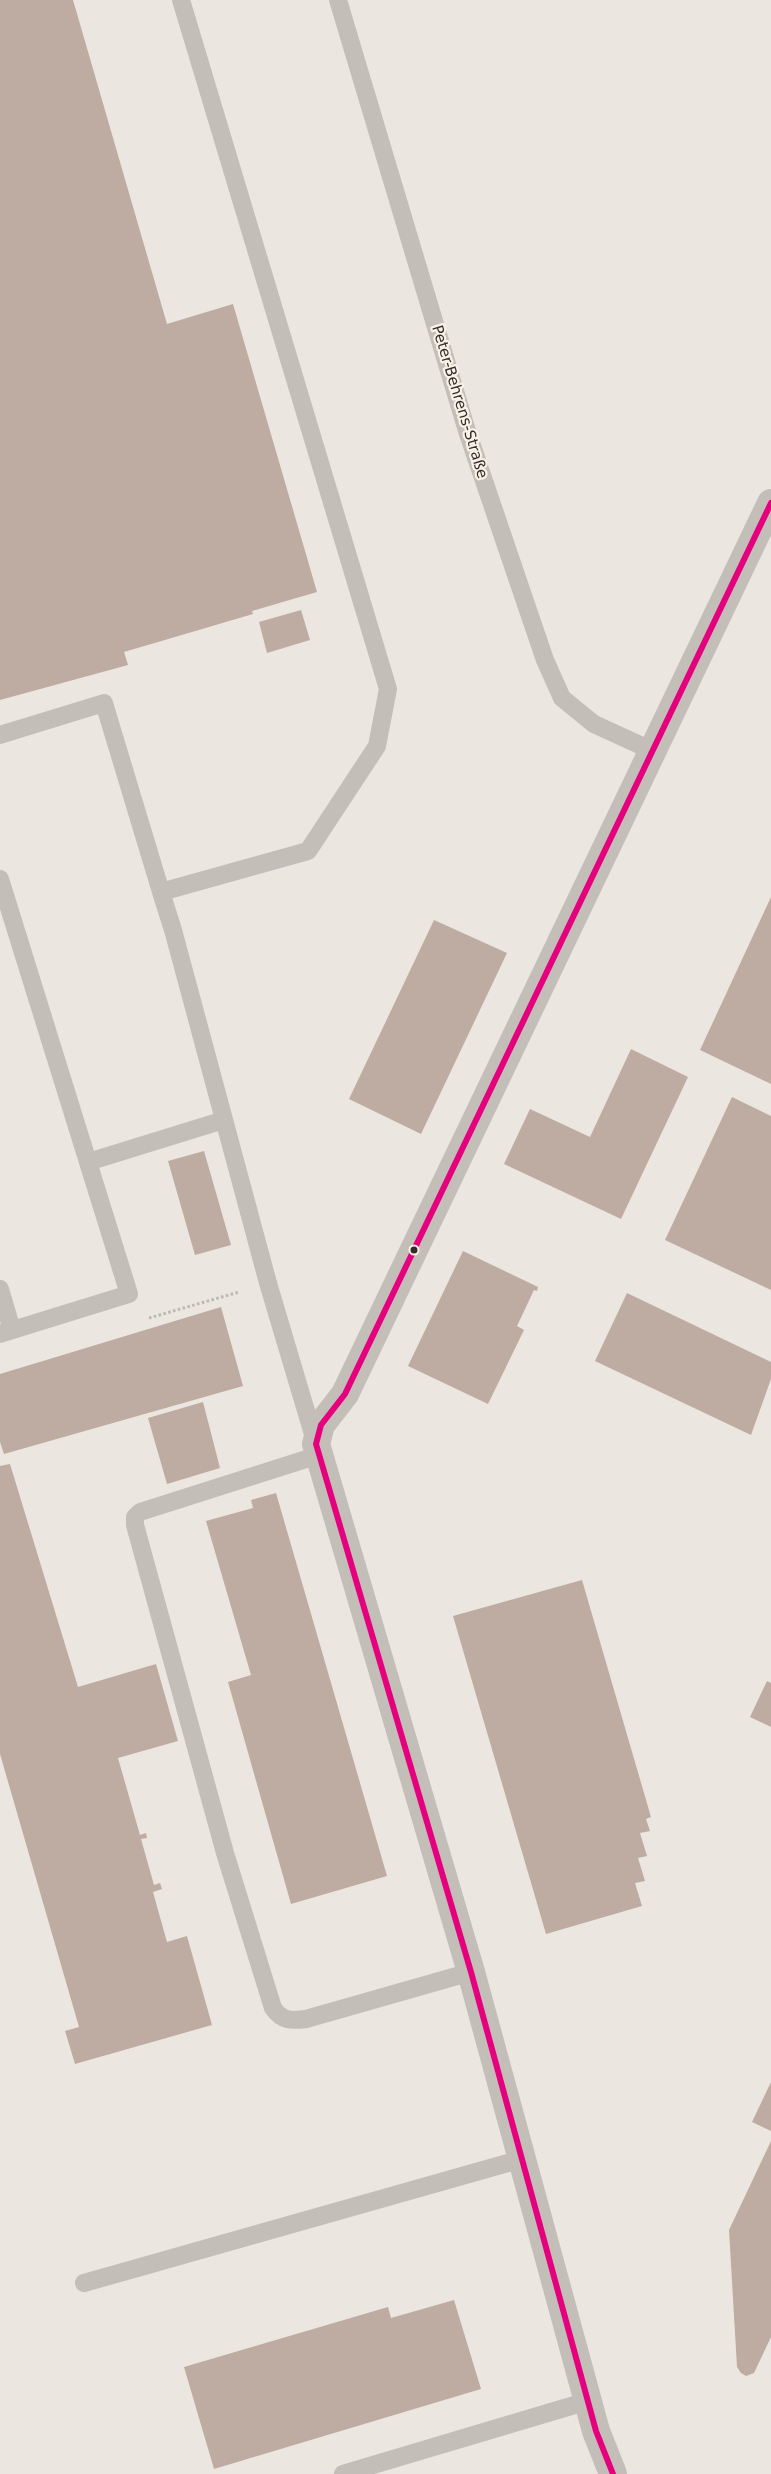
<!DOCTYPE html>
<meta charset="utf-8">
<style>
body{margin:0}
canvas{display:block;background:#ebe6e0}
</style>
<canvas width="771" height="2474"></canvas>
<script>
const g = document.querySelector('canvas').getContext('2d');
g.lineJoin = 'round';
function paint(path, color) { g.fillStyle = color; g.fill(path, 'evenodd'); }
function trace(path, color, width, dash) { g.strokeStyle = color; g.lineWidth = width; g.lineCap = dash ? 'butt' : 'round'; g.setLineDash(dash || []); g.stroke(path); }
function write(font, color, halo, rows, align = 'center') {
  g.font = font + ' "DejaVu Sans",sans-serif'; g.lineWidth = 4.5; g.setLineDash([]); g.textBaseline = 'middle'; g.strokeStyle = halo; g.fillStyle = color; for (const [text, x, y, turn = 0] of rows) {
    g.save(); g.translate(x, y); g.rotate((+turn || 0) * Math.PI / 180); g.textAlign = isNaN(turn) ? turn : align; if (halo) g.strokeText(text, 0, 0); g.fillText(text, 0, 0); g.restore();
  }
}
const building = new Path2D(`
 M0,0h73l94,324 66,-20 84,288 -65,19 1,3 -129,38 4,13 -128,35z
 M301,610l9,30 -43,13 -8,-31z
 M771,897v187l-71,-34z
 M434,920l73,33 -86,181 -72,-35z
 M631,1049l57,28 -67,142 -117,-55 26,-55 60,28z
 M732,1097l39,19v174l-106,-50z
 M204,1151l27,94 -36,10 -27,-94z
 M463,1251l75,36 -1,4 -3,-1 -17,36 7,4 -36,74 -80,-38z
 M627,1293l144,69v17l-20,56 -156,-74z
 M221,1307l22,79 -239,68 -4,-12v-68z
 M203,1402l17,66 -53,16 -19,-66z
 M10,1464l68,223 78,-23 22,77 -60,17 22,77 6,-2 1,5 -6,1 13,46 6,-2 2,6 -9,3 14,50 20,-6 25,89 -137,39 -10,-33 14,-4 -79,-273v-288z
 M276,1493l111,383 -96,28 -63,-222 23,-7 -45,-154 47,-13 -2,-8z
 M582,1580l69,237 -5,2 4,12 -10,2 7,23 -9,2 7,23 -10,2 7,23 -96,28 -93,-318z
 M767,1681l4,2v44l-21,-10z
 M771,2082v49l-19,-9z
 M771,2141v196l-17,36 -8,3 -5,-3 -4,-6 -8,-137z
 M454,2300l27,89 -267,80 -30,-102 204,-60 3,11z`);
const path = new Path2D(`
 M149,1318l90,-26`);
const service = new Path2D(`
 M181,0l207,689 -11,57 -69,105 -147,41 12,38 95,353 47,158
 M338,0l129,431 78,229 17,38 32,26 59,27
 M0,735l104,-32 57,189
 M0,879l129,415 -129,40
 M88,1162l136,-42
 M0,1289l12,41
 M319,1455l-179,57 -5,5v8l90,328 48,155c9,13 18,13 33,11l165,-47
 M84,2283l438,-124
 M343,2474l245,-73`);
const minor = new Path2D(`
 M613,2474l-17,-43 -125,-459 -155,-528 5,-19 24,-31 426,-891`);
const bus1 = new Path2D(`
 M613,2474l-17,-43 -125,-459 -155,-528 5,-19 24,-31 426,-891`);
const markers = [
 [414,1250,4.5,"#342c28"]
];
const streetNames = [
 ["Peter-Behrens-Straße",459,402,73]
];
paint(building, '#beaca2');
trace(path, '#bdb7b1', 3, [2.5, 2.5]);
trace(service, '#c4beb9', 18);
trace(minor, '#c4beb9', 28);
trace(bus1, '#e5007d', 6);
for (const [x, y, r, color] of markers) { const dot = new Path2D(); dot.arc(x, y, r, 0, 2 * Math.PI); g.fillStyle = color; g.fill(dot); trace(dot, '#f8f1e7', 2); }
write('15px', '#342c28', '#f8f1e7', streetNames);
</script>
